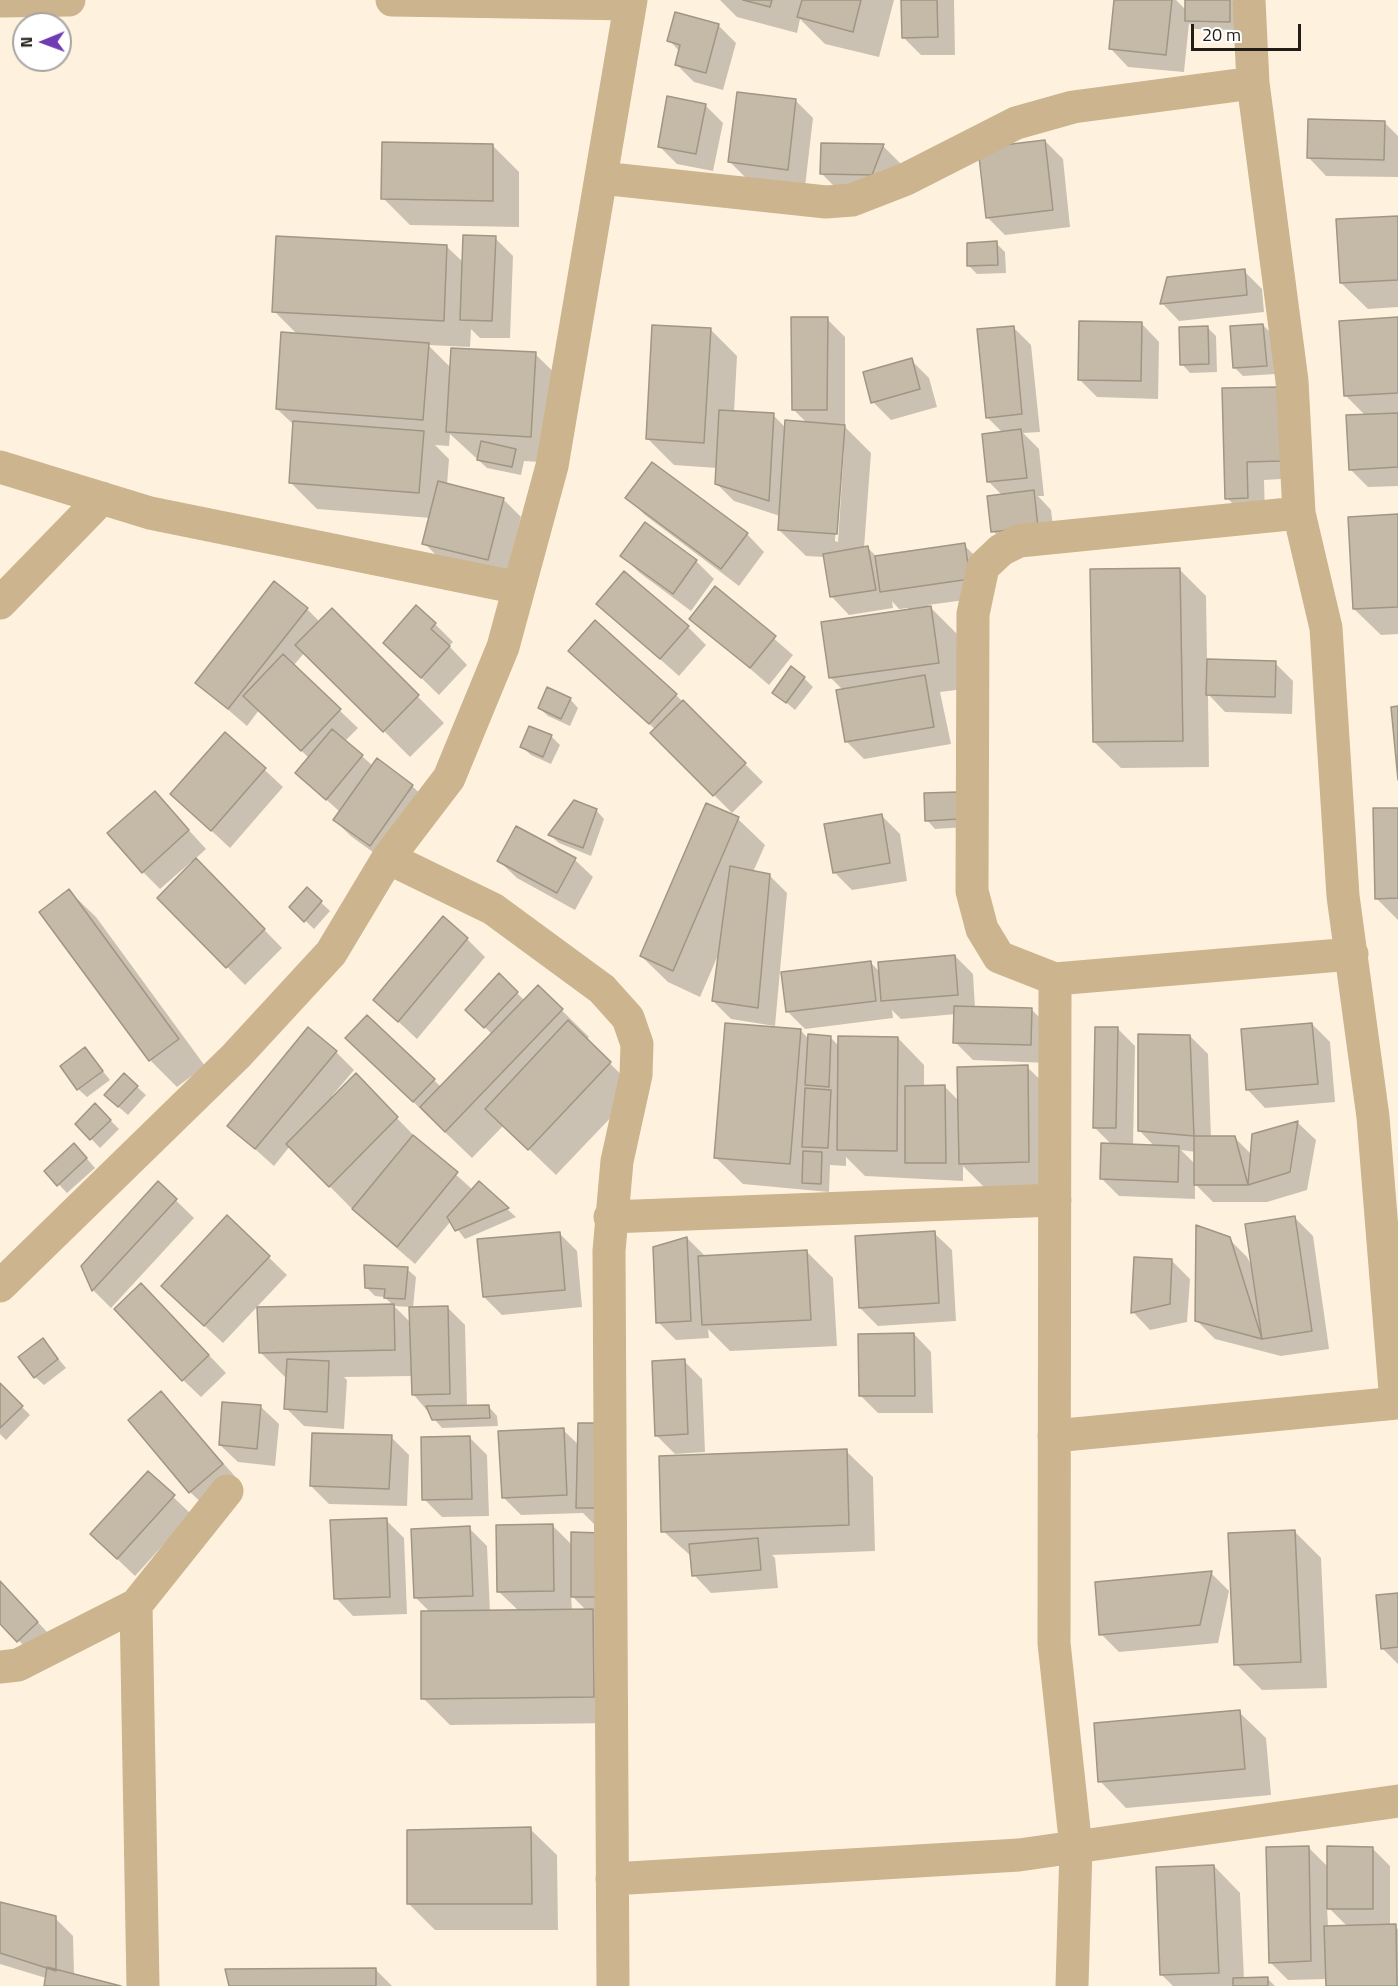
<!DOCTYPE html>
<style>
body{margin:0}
#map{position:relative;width:1398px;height:1986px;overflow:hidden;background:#fef2df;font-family:"Titillium Web",sans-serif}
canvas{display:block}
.north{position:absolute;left:12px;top:12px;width:60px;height:60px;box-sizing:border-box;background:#fff;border:2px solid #a7a5a2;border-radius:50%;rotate:269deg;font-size:16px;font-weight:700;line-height:24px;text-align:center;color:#221d16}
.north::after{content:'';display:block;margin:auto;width:21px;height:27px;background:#703cb3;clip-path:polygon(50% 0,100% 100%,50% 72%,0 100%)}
.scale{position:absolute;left:1191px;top:24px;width:110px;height:27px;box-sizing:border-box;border:3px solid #221d16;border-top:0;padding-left:8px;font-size:18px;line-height:21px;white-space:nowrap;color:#221d16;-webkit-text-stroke:4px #fff;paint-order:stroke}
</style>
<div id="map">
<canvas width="1398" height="1986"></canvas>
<div class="north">N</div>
<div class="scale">20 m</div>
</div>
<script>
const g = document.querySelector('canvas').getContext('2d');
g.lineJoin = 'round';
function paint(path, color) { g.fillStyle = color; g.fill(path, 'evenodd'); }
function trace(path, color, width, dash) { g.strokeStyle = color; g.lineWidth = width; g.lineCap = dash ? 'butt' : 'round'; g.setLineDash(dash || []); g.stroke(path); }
const shadow = new Path2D(`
 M720,0h174l-15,57 -54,-13 -25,-25 -3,14 -60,-16z
 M903,0h51l1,55h-34l-18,-18z
 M1116,0h60l11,11v-11h45l6,6v24l-43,-1 -6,-6 -5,49 -56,-5 -17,-18z
 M719,26l17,17 -13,47 -29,-8 -18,-18 4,-12 -11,-12z
 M795,100l18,18 -8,69 -57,-7 -18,-18z
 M705,105l18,18 -10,48 -36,-7 -18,-18z
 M1385,123l13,13v41l-72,-1 -17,-18z
 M1045,141l18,18 7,68 -65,8 -18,-18z
 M493,146l26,26v55l-109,-2 -27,-27z
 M883,146l18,18 -62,27 -18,-18z
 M1398,217v90l-30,2 -27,-26z
 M495,238l18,18 -3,82h-30l-9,-9 -1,18 -42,-2 23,23 84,-14 27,26 -5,83 -33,-2 -3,14 -34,-7 -37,-34 -1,12 -14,-1 14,14 -2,26 56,14 18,18 -15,60 -64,-16 -18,-18 7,-25 -114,-9 -27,-27 4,-57 -17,-16 21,-74 -24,-24 173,-64 17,16z
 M996,243l9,9 1,21 -29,1 -8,-8z
 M1244,271l18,18 2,23 -85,9 -17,-18z
 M827,319l18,18v90l26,26 -7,95h4l9,9 87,-12 18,18 5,34 -59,8 29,29 7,55 -24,3 11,52 -87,15 -18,-18 -3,-51 -13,-13 78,-66v-3l-9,1 -7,-8 1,7 -44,7 -17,-18 -7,-40 -19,-1 -27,-26 1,-14 -46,-15 -18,-18 1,-15 -43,-3 -27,-27 63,-109 27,27 -3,56 39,3 13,13 21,-5 -14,-14zM841,448h3l-6,94 -3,-1z
 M1398,319v167l-30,1 -18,-18 16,-53 -21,-21z
 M1142,324l17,18 -1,57 -61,-2 -18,-18z
 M1263,325l9,9 3,40 -32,2 -9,-9z
 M1013,327l18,18 9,87 -17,1 16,16 5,47h-6l13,14 4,34 -44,5 -18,-18 9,-36 -13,-13 14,-49 -16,-16z
 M1207,327l9,9 1,36 -27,1 -8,-9z
 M911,360l18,18 8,29 -46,13 -18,-18z
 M1224,390l74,88 -34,2 1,36h-20l-18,-18z
 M627,498l120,36 17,18 -25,34 -94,-71z
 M1398,515v119l-17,1 -27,-26z
 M645,524l51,37 18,18 -23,32 -51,-38 -18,-17z
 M1180,570l26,26 1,65 68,2 18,18 -1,33 -67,-2 -17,-18 1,73 -88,1 -27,-26z
 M715,588l78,67 -24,30 -78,-67z
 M598,604l90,23 18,18 -27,31z
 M307,609l13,13 12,-12 112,113 -34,34 -105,-105 -12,14 65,62 -13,13 28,25 39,20 18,17 -42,60 -36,-26 -18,-17 6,-8 -43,-39 12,-15 -50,-48 -12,16 -50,-43z
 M435,624l18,18 -4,4 18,19 -28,30 -54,-52z
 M588,669l88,26 87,87 -31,31 -80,-80 4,-3z
 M804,678l9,9 -18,23 -21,-18z
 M570,699l8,9 -8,18 -22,-10 -9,-8z
 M226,734l57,53 -53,61 -58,-54z
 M551,736l9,9 -9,19 -20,-9 -9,-8z
 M155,793l51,56 -11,10 87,89 -37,37 -86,-87 35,-35 -2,-2 -32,28 -17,-17z
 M926,795l41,32 -32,2 -8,-9z
 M707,805l31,14 27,26 -12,27 16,3 18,18 -12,133 -44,-7 -18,-18 6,-48 -19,44 -32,-15 -27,-26z
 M1398,809v111l-22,-22z
 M596,810l8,9 -13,37 -32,-13 -9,-8z
 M882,816l18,18 7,47 -55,9 -18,-18z
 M575,860l18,17 -18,33 -58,-32 -18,-17z
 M307,889l23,22 -16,18 -23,-22z
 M69,891l27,26 109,149 -28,21 -27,-27 -109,-148z
 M467,939l18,18 -68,82 -42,-39z
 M955,956l18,18 2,34 56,1 18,18 -1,36 -75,-3 -18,-18 1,-28 -55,5 -9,-9 1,8 -88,11 -18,-18 83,-49 10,10z
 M499,975l26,26 13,-14 51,50 -3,3 51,50 -81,85 -52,-50 -32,33 -107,-102 69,24 7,7 51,-53 -25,-24z
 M1312,1024l18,18 5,60 -70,6 -17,-18z
 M1117,1028l18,18 -2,100 22,1 -16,-17 51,-94 18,18 3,84h24l17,17 2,-20 44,-12 18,17 -9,50 -40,12h-54l-18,-18v15l-76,-3 -18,-18 11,-33 -18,-18zM1181,1150l15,2v13z
 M800,1030l9,9 21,-2 9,9 59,-8 26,27v22l20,-1 15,15 68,-34 27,26 1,95 -68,2 -24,-24v15l-98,-5 -19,-19v9l-16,-1 -1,27 -86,-8 -27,-26z
 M85,1049l25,31 -23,17 -9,-8z
 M336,1052l18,18 -22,26 1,2 23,-22 67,69 50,45 6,-7 37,34 -51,22 -14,-18 -36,43 -59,-51 -66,-67 -16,20 -45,-40z
 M124,1075l22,20 -18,20 -14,-12z
 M95,1105l24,24 -19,19 -23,-24z
 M82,1153l13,15 -28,25 -21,-22z
 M158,1183l36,35 -83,90 -18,-18 -10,-24z
 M227,1217l60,58 -64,68 -42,-39z
 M1295,1218l18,18 16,113 -48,7 -66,-17 -18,-18 32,-82 18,18 7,14z
 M559,1233l18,18 5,56 -80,8 -18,-18z
 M934,1233l18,17 4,71 -78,5 -18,-18z
 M687,1238l19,19 101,-5 26,26 4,68 -107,5 -22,-22 1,9 -33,2 -18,-18z
 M1172,1261l18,18 -3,43 -37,8 -17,-18z
 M407,1269l9,8 -3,31 34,-1 18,18 2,82h22l8,9 1,10 -56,2 -29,-34v-18l-69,1 3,3 -3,49 -40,-3 -18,-18 1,-29 -27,-27 133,-47 -9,-8 -9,-1 -9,-9zM394,1306l17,1v16z
 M159,1303l67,70 -25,24 -18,-17z
 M914,1334l17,18 2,61h-55l-18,-18z
 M43,1340l23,28 -22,17 -9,-8z
 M684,1361l18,18 3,73 -30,2 -18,-18z
 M0,1385l30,30 -24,25 -6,-6z
 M161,1393l79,89 -32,27 -18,-17z
 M261,1407l18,17 -4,42 -37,-4 -18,-17z
 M563,1430l16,15 46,-2 -29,83 -13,-13 -62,2 -18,-18z
 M391,1437l18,18 -2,51 -78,-2 -18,-18z
 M469,1437l18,18 2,61 -47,1 -18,-18z
 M846,1451l27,26 2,74 -103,4 3,3 3,30 -67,5 -17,-18 -2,-18 -29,-26z
 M148,1473l43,41 -56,62 -25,-24z
 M386,1520l18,18 3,76 -54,2 -17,-18z
 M552,1525l21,21 27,-12 20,189 -170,2 -27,-27 7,-86 -15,-15 54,-69 18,18 3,66 29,-1 -21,-20zM571,1595l16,16h-15z
 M1295,1532l26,26 6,130 -65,2 -26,-26z
 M1211,1573l18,18 -11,52 -99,9 -18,-18z
 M0,1582l64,68 -19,18 -45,-47z
 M1398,1594v70l-15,-15z
 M1239,1712l27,26 5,57 -145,13 -26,-27z
 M530,1829l27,26 1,75h-123l-27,-27z
 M1309,1848l20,20 43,-20 18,18v60l8,3v57h-71v-7l-39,1 -18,-18zM1327,1906l21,21h-20z
 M1214,1866l26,27 4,86h24l7,7h-102l-11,-11z
 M0,1904l55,14 18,18 1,39 41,11h-70l1,-8 -46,-14z
 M375,1969l17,17h-161z`);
const building = new Path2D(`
 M743,0h29l-2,7z
 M802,0h59l-8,32 -56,-15z
 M901,0h36l1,37 -36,1z
 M1114,0h58l-6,55 -57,-6z
 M1185,0h45v22l-45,-1z
 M675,12l44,12 -13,49 -31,-8 5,-20 -13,-4z
 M737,92l59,7 -8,71 -60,-8z
 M667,96l39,8 -10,50 -38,-7z
 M1308,119l77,2 -1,39 -77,-2z
 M1045,140l8,70 -67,8 -8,-70z
 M382,142l111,2v57l-112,-2z
 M821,143l63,1 -12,31 -52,-1z
 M1398,216v64l-58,3 -4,-64z
 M463,235l33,1 -4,85 -32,-1z
 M276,236l171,9 -3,76 -172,-9z
 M997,241l1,24 -31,1v-23z
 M1245,269l2,26 -87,9 7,-27z
 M791,317h37l-1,93h-35z
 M1398,317v76l-54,3 -5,-75z
 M1079,321l63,1 -1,59 -63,-1z
 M1263,324l4,42 -34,2 -3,-42z
 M652,325l59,3 -7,115 -58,-4z
 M1014,326l8,88 -36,4 -9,-89z
 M1208,326l1,38 -29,1 -1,-38z
 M281,332l148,11 -6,77 -147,-11z
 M451,348l85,4 -5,85 -85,-5z
 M912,358l8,31 -49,14 -8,-31z
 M1279,387l2,74 -34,1 1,36 -23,1 -3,-111z
 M719,410l55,3 -5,88 -54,-17z
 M1398,413v54l-49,3 -3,-55z
 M785,420l60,5 -8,109 -59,-4z
 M293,421l131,10 -5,62 -130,-10z
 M1021,429l6,49 -40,4 -5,-48z
 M481,441l35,8 -4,18 -35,-7z
 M652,462l96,71 -27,36 -96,-71z
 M438,481l66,17 -16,62 -66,-16z
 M1034,490l4,37 -47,5 -4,-36z
 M1398,514v93l-45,2 -5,-92z
 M645,522l52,38 -24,34 -53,-38z
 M965,543l5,36 -90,13 -5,-36z
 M868,546l8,44 -46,7 -7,-43z
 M1180,568l3,173 -90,1 -3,-173z
 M624,571l65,55 -29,33 -64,-55z
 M274,581l34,27 -80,101 -33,-26z
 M715,586l61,50 -26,32 -61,-49z
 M416,605l20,18 -5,6 19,17 -29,32 -38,-35z
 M931,606l8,57 -110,15 -8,-56z
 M332,608l87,87 -36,37 -88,-87z
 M595,620l82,74 -28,30 -81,-73z
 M283,654l58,55 -40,42 -58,-55z
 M1207,659l69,2 -1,36 -69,-2z
 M791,666l14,11 -19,26 -14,-10z
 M925,675l9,52 -89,15 -9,-52z
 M547,687l24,11 -10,21 -23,-11z
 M683,700l63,63 -33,33 -63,-63z
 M1398,706v74l-7,-73z
 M529,726l23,9 -9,22 -23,-10z
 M332,729l31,26 -37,45 -31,-27z
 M225,732l41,36 -55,63 -41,-37z
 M377,758l36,27 -43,61 -37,-26z
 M155,791l34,39 -47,43 -35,-40z
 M958,792l2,27 -35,2 -1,-28z
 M574,800l23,9 -14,39 -35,-13z
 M706,803l33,14 -66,154 -33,-15z
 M1373,808h25v90l-23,1z
 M882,814l8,49 -57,10 -9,-49z
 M516,826l60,32 -19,35 -60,-32z
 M196,858l69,71 -39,39 -69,-70z
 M730,866l40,8 -12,134 -46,-7z
 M307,887l15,14 -18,21 -15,-15z
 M69,889l110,150 -30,22 -110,-149z
 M443,916l25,22 -70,84 -25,-22z
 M955,955l3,40 -77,6 -3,-39z
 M871,961l5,40 -90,11 -5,-40z
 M499,973l19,19 -34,36 -19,-18z
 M538,985l25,24 -118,123 -25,-25z
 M954,1006l78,2 -1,37 -78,-2z
 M367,1015l68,64 -22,23 -68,-64z
 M568,1020l43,42 -83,88 -43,-41z
 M725,1023l76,6 -11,135 -76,-6z
 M1312,1023l6,61 -72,6 -5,-61z
 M308,1027l29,24 -82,98 -28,-23z
 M1095,1027h23l-2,101h-23z
 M808,1034l23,2 -2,51 -24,-2z
 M1138,1034l52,1 4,101 -56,-5z
 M838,1036l60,1 -1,114 -60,-1z
 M85,1047l18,24 -26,19 -17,-24z
 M1028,1065l1,97 -70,2 -2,-97z
 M124,1073l14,13 -20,21 -14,-12z
 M356,1073l42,44 -69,70 -43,-43z
 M945,1085l1,78h-41v-77z
 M805,1088l26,2 -3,58 -26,-1z
 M95,1103l16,17 -21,20 -15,-16z
 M1298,1121l-8,51 -42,13 4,-51z
 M413,1135l45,37 -61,75 -45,-38z
 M1194,1136h41l13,49h-54z
 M74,1143l13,15 -30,28 -13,-15z
 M1101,1143l78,3 -1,36 -78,-3z
 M803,1151l19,1 -1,32 -19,-1z
 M158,1181l19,18 -85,92 -11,-25z
 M479,1181l30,27 -54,23 -8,-14z
 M227,1215l43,41 -66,70 -43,-40z
 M1295,1216l17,115 -50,8 -17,-115z
 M1196,1225l34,12 32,102 -67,-18z
 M935,1231l4,72 -80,5 -4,-72z
 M560,1232l5,58 -82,7 -6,-58z
 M687,1237l4,84 -35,2 -3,-76z
 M807,1250l4,70 -109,5 -4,-69z
 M1134,1257l38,2 -2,45 -39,9z
 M364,1265l44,2 -3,32 -21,-1 1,-9 -20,-1z
 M141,1283l68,72 -27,26 -68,-72z
 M394,1304l1,46 -136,3 -2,-46z
 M448,1306l2,88 -38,1 -3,-88z
 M914,1333l1,63h-56l-1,-62z
 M43,1338l15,21 -24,19 -16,-21z
 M287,1359l42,2 -2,51 -43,-3z
 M685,1359l3,75 -33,2 -3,-75z
 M0,1383l23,23 -23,22z
 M161,1391l62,73 -34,29 -61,-73z
 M222,1402l39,3 -4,44 -38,-4z
 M489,1405l1,13 -58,2 -6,-14z
 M578,1423h29l-1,85h-30z
 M564,1428l3,67 -65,3 -4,-67z
 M312,1433l80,2 -3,54 -79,-3z
 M470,1436l2,63 -50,1 -1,-63z
 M847,1449l2,76 -188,7 -2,-76z
 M148,1471l27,24 -58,64 -27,-25z
 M387,1518l3,79 -56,2 -4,-79z
 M553,1524l1,67 -57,1 -1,-67z
 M470,1526l3,70 -59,2 -3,-69z
 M1295,1530l6,132 -67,3 -6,-132z
 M571,1532l30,1v64h-30z
 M758,1538l3,32 -69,6 -3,-32z
 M1212,1571l-12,54 -101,10 -4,-53z
 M0,1581l38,41 -21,20 -17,-18z
 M1398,1593v54l-17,2 -5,-54z
 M593,1609l1,88 -173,2v-88z
 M1240,1710l5,59 -147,13 -4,-59z
 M531,1827l1,77h-125v-74z
 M1309,1846l2,115 -42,2 -3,-116z
 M1327,1846l46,1v62h-46z
 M1214,1865l5,108 -59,2 -4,-108z
 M0,1902l56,14v55l-56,-18z
 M1396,1924l1,62h-71l-2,-60z
 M47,1967l74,19h-77z
 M376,1968v18h-147l-4,-17z
 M1268,1977v9h-35v-8z`);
const minor = new Path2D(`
 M392,0l238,4
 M1249,0l4,83 39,298 7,132 27,115 17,268 30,221 23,286
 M0,1l69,-1
 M601,178l225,24 26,-2 54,-21 110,-56 57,-16 180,-24
 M0,467l150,46 369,75
 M1299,513l-280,28 -18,9 -18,17 -10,47 -1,277 10,38 17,28 56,22 297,-25
 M0,603l102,-105
 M388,858l105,51 109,80 26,29 9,26 -1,31 -19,86 -8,90 4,735
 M1055,979l-1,664 22,205 -4,138
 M610,1217l445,-17
 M0,1286l236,-230 95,-103 57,-95 61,-80 54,-131 49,-181 79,-466
 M1054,1436l344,-33
 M136,1605l7,381
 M0,1667l18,-2 118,-60 91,-114
 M612,1879l407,-24 379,-54`);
paint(shadow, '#0003');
paint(building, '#c5b9a7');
trace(building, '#a19583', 1.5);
trace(minor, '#cbb48e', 33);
</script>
